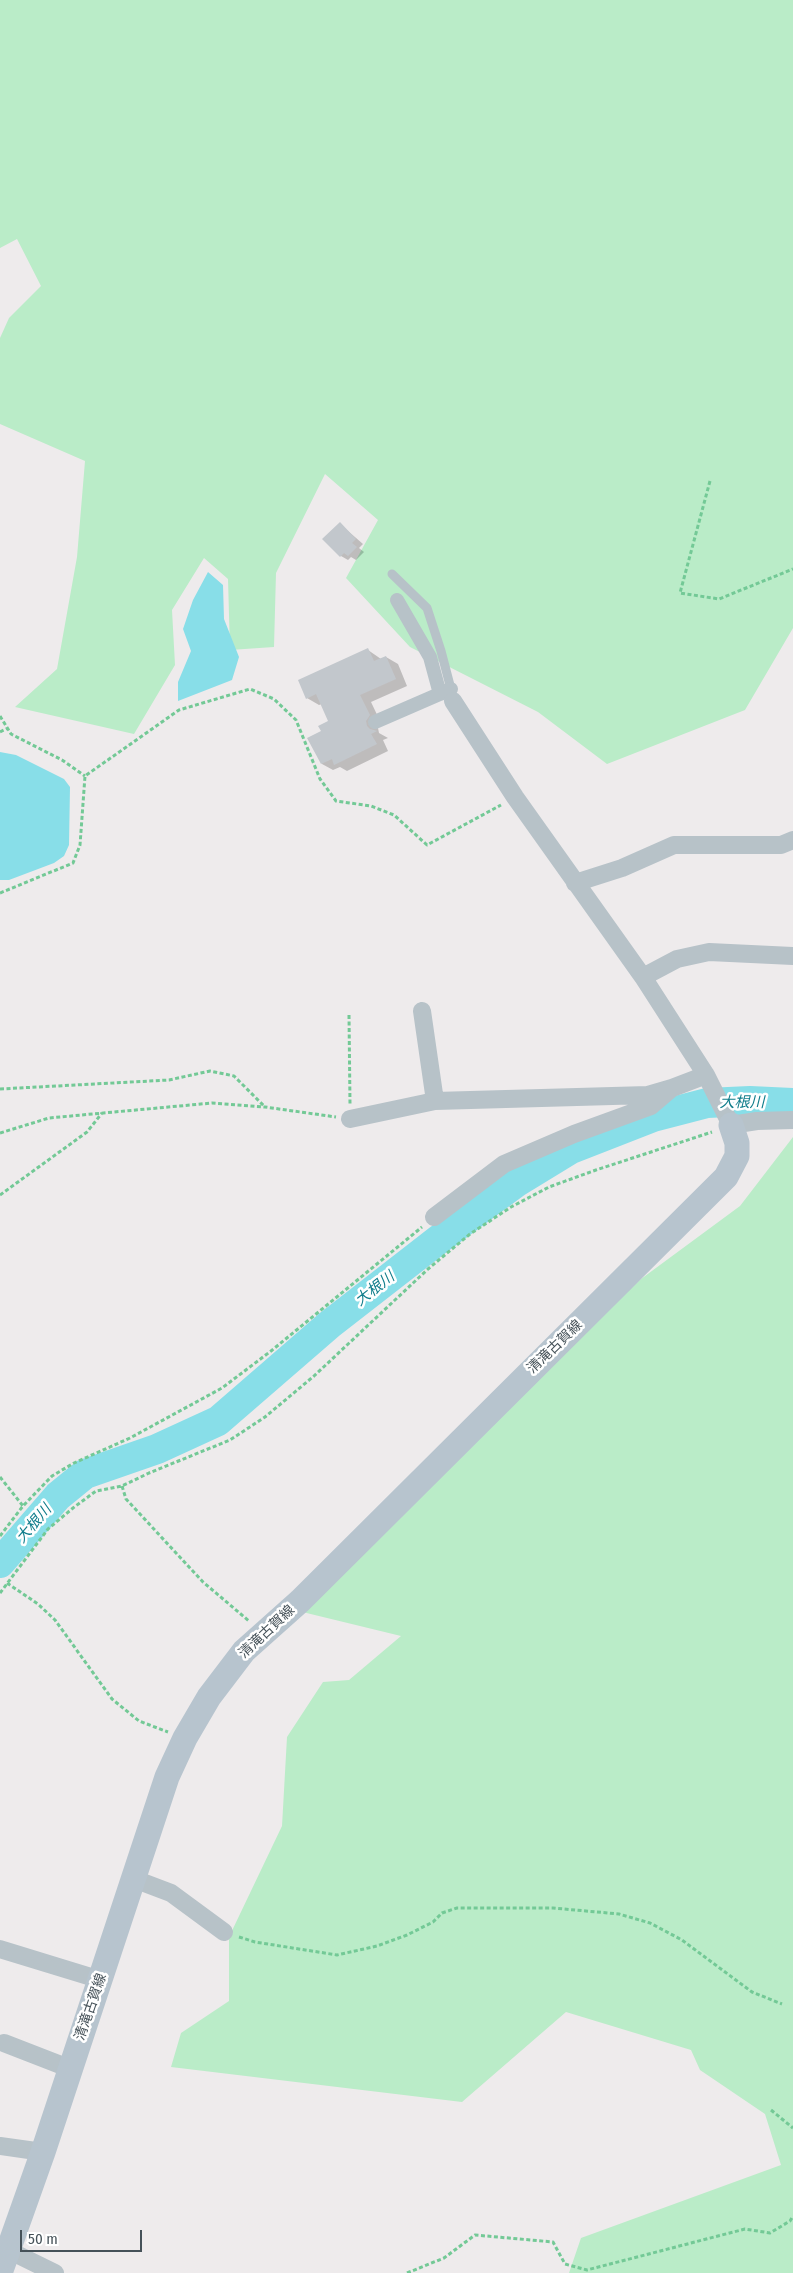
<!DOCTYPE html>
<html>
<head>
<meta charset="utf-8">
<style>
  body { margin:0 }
  #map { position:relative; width:793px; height:2273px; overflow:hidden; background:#eeebec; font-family:"Fira Sans Condensed",sans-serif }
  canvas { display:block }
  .scale { position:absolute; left:20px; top:2230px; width:122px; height:22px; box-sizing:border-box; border:2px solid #455158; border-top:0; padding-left:6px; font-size:15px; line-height:18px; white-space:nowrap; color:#455158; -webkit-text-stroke:4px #fff; paint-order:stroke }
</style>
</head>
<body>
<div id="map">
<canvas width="793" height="2273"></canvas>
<div class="scale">50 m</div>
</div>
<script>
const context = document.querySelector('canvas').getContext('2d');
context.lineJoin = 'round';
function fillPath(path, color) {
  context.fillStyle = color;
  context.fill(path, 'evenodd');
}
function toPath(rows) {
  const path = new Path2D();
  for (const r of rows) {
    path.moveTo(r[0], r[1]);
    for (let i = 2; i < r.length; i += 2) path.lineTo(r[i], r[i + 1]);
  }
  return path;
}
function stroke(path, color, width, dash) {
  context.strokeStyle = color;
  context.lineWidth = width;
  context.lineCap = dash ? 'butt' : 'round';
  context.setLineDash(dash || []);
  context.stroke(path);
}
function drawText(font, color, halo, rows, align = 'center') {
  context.font = font + ' "Fira Sans Condensed","Noto Sans JP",sans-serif';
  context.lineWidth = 5;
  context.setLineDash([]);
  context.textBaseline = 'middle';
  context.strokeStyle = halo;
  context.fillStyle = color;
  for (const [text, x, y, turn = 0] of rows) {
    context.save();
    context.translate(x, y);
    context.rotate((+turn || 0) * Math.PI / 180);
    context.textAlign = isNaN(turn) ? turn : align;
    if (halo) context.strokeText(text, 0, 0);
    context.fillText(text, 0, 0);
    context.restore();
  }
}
fillPath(toPath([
  [0,0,793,0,793,628,745,710,607,764,538,712,410,647,346,578,378,520,325,474,276,573,274,647,230,650,228,579,204,558,172,610,175,665,134,734,15,707,57,669,77,557,85,461,0,424,0,338,9,318,41,286,17,239,0,248],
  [793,1137,793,2273,569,2273,581,2238,781,2165,765,2114,700,2070,691,2050,566,2012,462,2102,171,2067,181,2033,229,2001,229,1937,282,1826,287,1737,323,1682,349,1680,401,1636,286,1608,641,1279,740,1206]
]), '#baecc8');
fillPath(toPath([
  [208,572,223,585,224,619,239,657,232,680,178,701,178,682,191,651,183,629,193,600],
  [0,752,16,755,64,779,70,787,69,845,64,856,54,863,9,880,0,880]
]), '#88dee8');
fillPath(toPath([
  [340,524,363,544,359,548,364,552,356,560,351,557,348,560,341,556],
  [368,650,381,659,386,657,398,664,407,686,371,702,381,723,378,728,379,733,388,738,383,740,388,751,347,771,340,767,333,770,322,764,323,731,330,722,322,704,319,705,307,698]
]), '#0003');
stroke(toPath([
  [0,1563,58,1496,85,1474,157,1449,218,1421,330,1324,438,1240,517,1182,571,1149,653,1117,707,1103,750,1101,793,1103]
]), '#88dee8', 30);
fillPath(toPath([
  [340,522,356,539,352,543,357,547,348,556,344,553,340,557,322,539],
  [368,648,374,661,386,656,396,679,360,695,370,715,366,721,367,726,370,729,377,731,371,734,377,744,334,765,332,759,321,764,307,738,321,731,318,726,328,721,316,694,306,699,298,680]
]), '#c2c7cc');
stroke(toPath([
  [710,481,680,593,719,599,793,569],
  [0,716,11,734,62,760,85,776],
  [0,732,8,728],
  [0,893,73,863,80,845,85,776,179,710,250,689,274,699,296,720,320,779,336,801,371,806,394,815,427,845,501,805],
  [349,1015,350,1104],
  [0,1089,169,1080,210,1071,234,1076,265,1107],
  [0,1133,49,1118,212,1103,265,1107,336,1117],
  [0,1195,87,1132,102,1113],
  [0,1477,23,1506],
  [122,1486,126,1499,203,1582,249,1621],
  [0,1536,23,1506,52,1476,74,1463,130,1438,222,1388,271,1351,422,1227],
  [7,1583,38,1604,55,1620,112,1699,139,1721,168,1732],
  [0,1593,48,1529,73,1508,96,1491,122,1486,149,1473,230,1440,265,1417,314,1376,428,1269,470,1234,511,1207,549,1187,596,1170,712,1132],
  [239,1937,255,1942,337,1955,377,1946,407,1935,433,1922,442,1913,457,1908,553,1908,619,1914,650,1923,682,1940,752,1992,782,2004],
  [771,2110,793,2128],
  [407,2273,444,2258,475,2235,553,2242,565,2264,587,2270,745,2229,770,2233,790,2221,793,2216]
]), '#73c996', 3, [4, 2.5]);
stroke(toPath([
  [392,574,427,608,441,651,452,693]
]), '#b7c2c8', 9);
stroke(toPath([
  [397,600,430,657,440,694],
  [375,722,451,689]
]), '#b7c2c8', 14);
stroke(toPath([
  [453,701,515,797,643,977,706,1075,731,1125,757,1121,793,1120],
  [575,883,622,868,674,845,781,845,793,840],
  [643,977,677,959,709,952,793,956],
  [422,1011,435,1101],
  [350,1119,435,1101,648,1095,672,1088],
  [434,1217,504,1164,574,1134,651,1106,672,1088,706,1075],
  [134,1879,171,1893,224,1932],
  [0,1949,101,1980],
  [4,2043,71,2069],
  [0,2146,43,2152],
  [0,2246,55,2273]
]), '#b7c2c8', 18);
stroke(toPath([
  [0,2273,43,2152,167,1777,185,1738,209,1697,244,1651,300,1601,726,1177,737,1156,737,1143,731,1125]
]), '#b7c4ce', 25);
drawText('14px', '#455158', '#fff', [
  ["清滝古賀線",555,1347,-44],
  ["清滝古賀線",267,1632,-43],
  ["清滝古賀線",91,2007,-71]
]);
drawText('italic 15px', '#107d8b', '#fff', [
  ["大根川",742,1103],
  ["大根川",375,1289,-38],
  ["大根川",34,1524,-49]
]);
</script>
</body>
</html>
